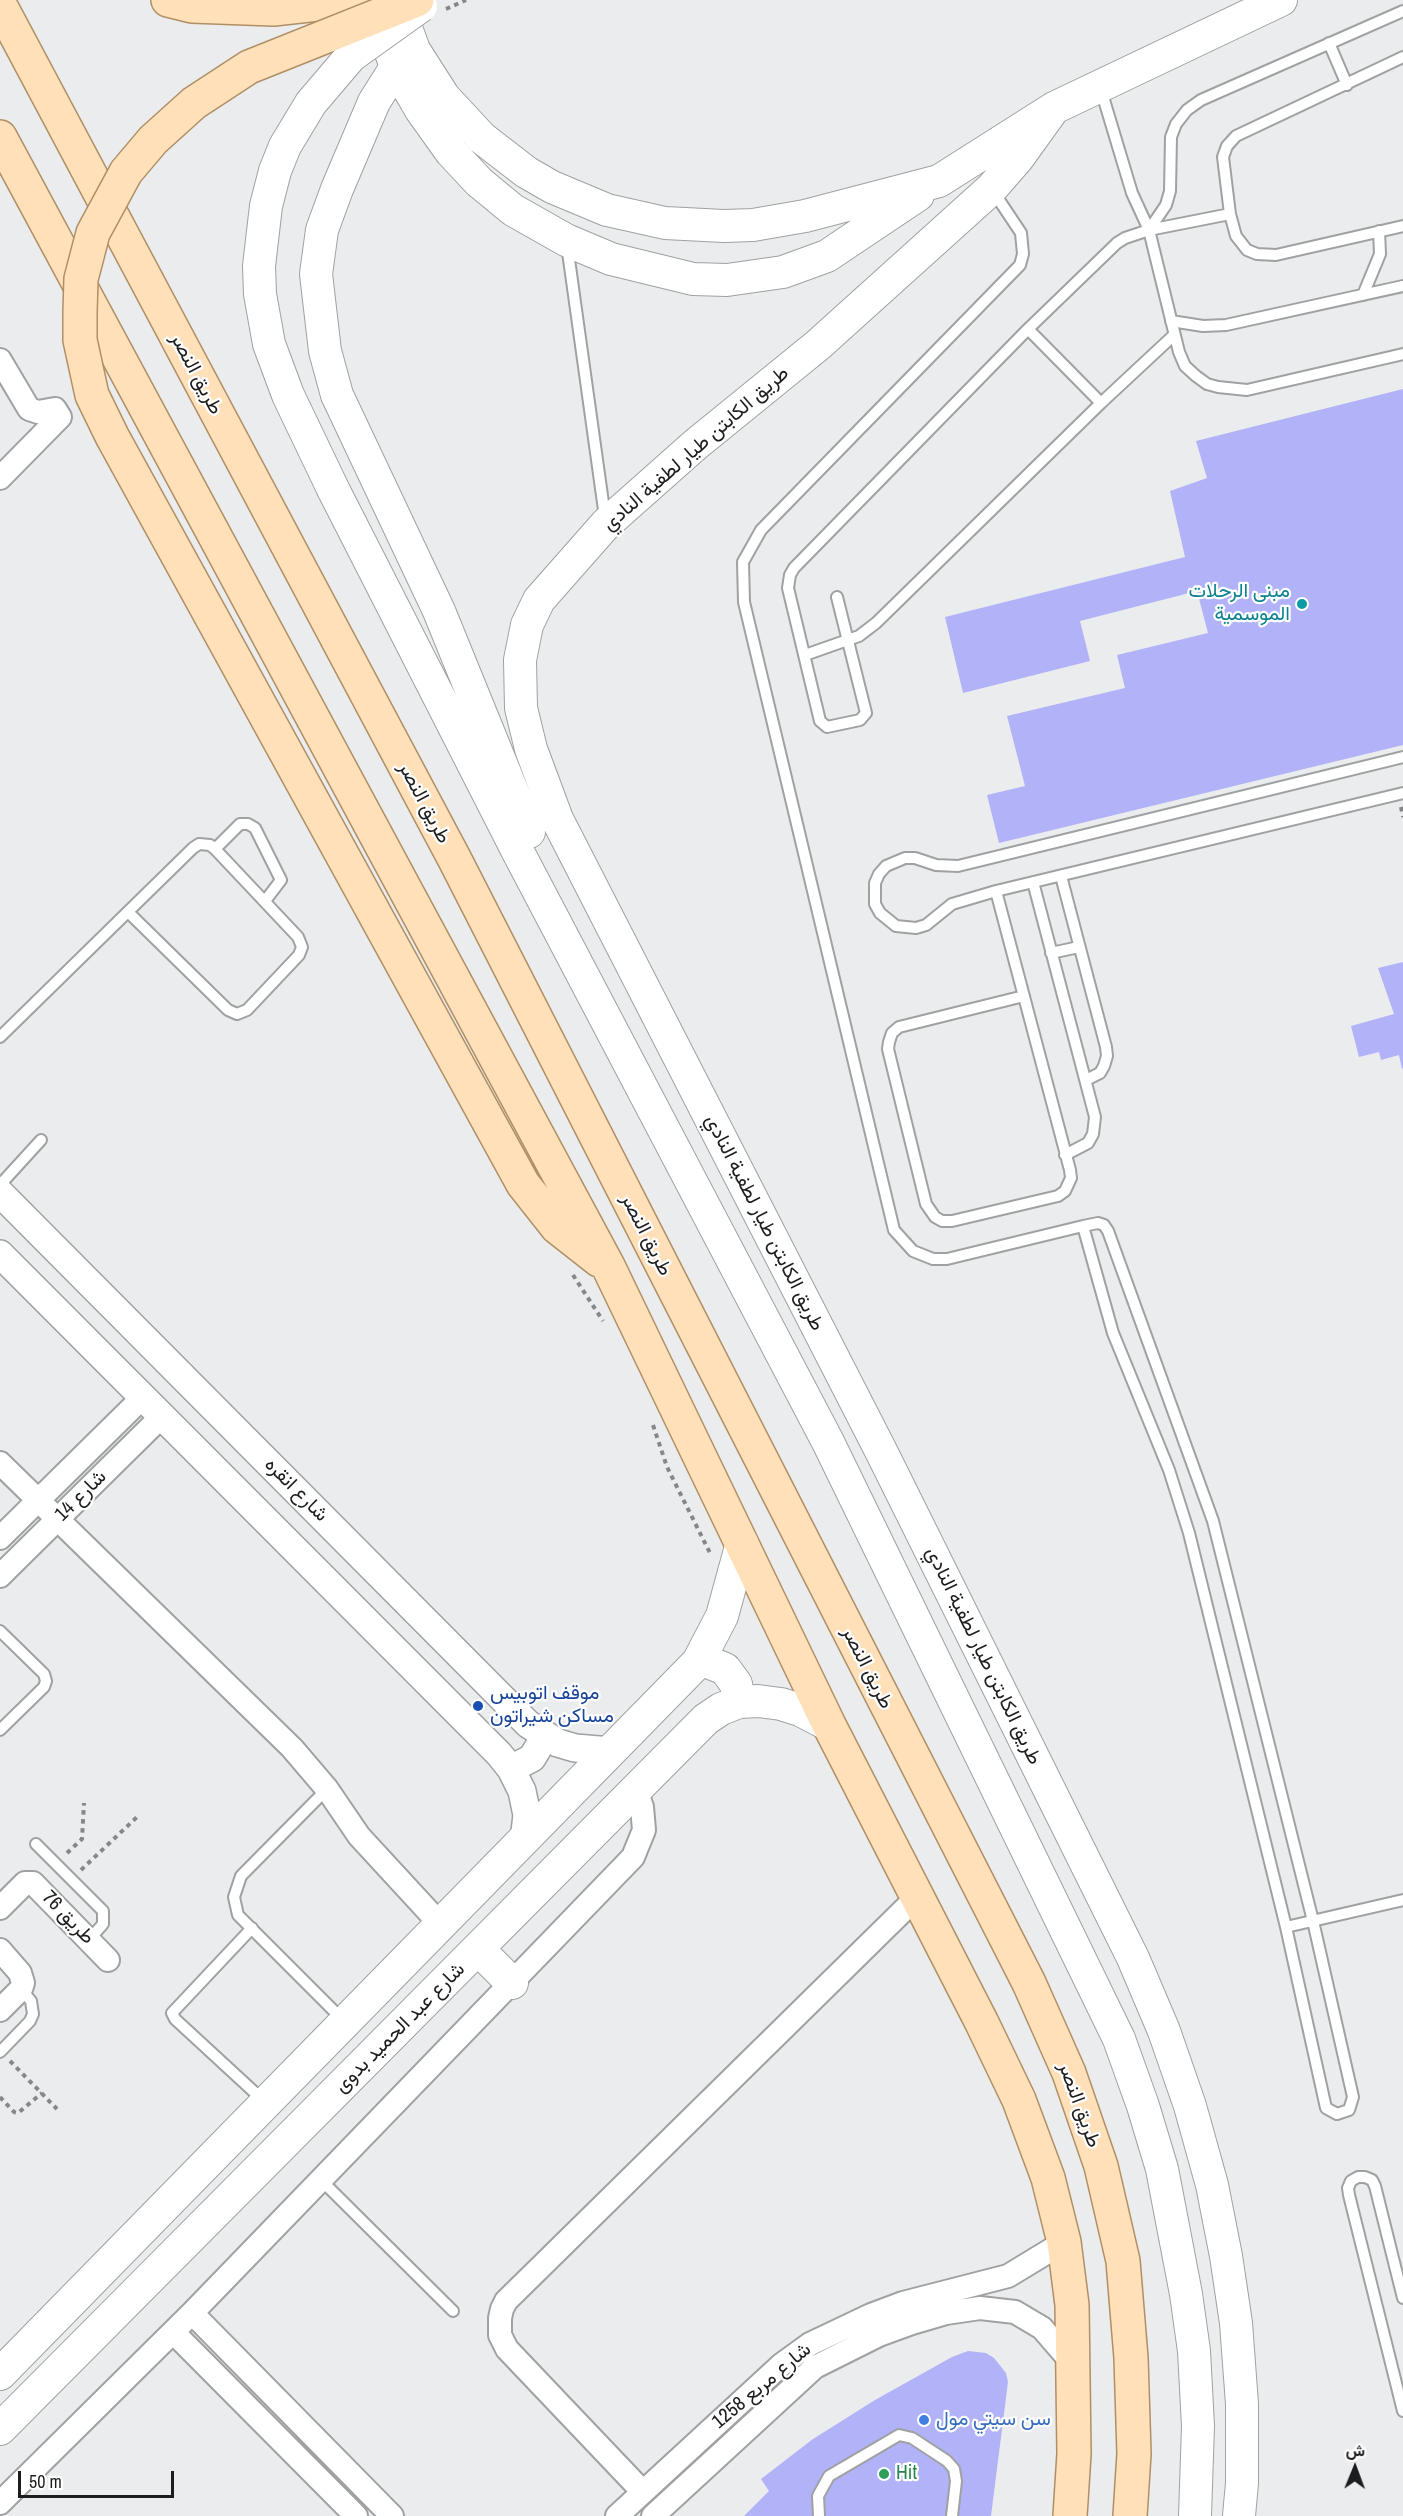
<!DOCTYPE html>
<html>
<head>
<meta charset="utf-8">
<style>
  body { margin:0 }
  #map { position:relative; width:1403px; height:2516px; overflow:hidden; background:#ebecee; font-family:"Archivo Narrow",Vazirmatn,sans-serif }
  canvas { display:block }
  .north { position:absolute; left:1325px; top:2438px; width:60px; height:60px; -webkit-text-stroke:4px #fff; paint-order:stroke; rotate:1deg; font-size:16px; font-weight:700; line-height:24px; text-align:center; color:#1d1d1e }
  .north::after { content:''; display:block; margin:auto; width:21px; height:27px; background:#1d1d1e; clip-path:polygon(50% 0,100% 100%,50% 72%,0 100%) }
  .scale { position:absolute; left:18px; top:2471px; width:156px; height:27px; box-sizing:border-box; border:3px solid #1d1d1e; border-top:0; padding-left:8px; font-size:18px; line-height:21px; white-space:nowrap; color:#1d1d1e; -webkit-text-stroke:4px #fff; paint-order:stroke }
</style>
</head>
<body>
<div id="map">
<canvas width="1403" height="2516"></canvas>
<div class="north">ش</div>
<div class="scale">50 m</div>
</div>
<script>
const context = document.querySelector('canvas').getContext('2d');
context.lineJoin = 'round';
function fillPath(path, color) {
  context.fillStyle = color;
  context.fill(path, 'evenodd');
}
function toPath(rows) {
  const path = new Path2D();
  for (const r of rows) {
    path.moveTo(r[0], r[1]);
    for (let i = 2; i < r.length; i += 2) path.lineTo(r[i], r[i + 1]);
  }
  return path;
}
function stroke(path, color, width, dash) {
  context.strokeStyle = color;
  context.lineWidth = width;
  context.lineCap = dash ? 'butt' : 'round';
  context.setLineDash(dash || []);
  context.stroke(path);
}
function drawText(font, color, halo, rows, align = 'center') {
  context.font = font + ' "Archivo Narrow",Vazirmatn,sans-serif';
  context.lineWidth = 4.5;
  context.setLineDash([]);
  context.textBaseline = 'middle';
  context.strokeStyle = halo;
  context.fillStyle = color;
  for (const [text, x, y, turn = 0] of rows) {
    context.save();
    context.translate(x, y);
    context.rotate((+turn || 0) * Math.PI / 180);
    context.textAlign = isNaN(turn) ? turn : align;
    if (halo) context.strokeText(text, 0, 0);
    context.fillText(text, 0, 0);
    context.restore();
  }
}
fillPath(toPath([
  [1403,389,1403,745,999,843,987,795,1025,786,1007,716,1125,688,1117,655,1208,633,1197,591,1080,621,1090,661,963,693,945,617,1185,557,1170,491,1207,478,1196,441],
  [1403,962,1403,1068,1402,1069,1399,1055,1381,1060,1379,1052,1359,1057,1351,1026,1394,1014,1378,968],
  [968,2351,986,2353,994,2358,1006,2373,1008,2382,991,2516,744,2516,769,2491,761,2479,813,2439,875,2400,952,2357]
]), '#b1b2f7');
const service = toPath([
  [1329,43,1347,85],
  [1403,57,1236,136,1227,146,1223,157,1230,214,1236,236,1247,250,1257,254,1276,255,1403,226],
  [1101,90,1132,193,1149,230,1179,352,1185,366,1196,376,1207,384,1218,387,1247,390,1403,354],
  [993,191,1021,233,1023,254,1020,265,761,530,743,562,744,602,894,1230,913,1251,933,1259,947,1259,1083,1226,1098,1223,1104,1225,1108,1231,1213,1521,1313,1921,1353,2097,1349,2110,1337,2114,1326,2108,1286,1927,1189,1533,1169,1470,1113,1333,1083,1226],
  [1149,230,1166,205,1170,191,1171,137,1176,124,1187,110,1201,100,1403,11],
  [567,245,605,517],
  [1363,295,1380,254,1379,231],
  [1171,321,1203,326,1226,325,1403,286],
  [1028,329,1101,403],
  [837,597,866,713,860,720,827,727,820,721,788,588,790,575,794,568,1028,329,1117,243,1125,238,1149,230,1230,214],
  [805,655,859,636,876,623,1101,403,1174,335],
  [1403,757,958,866,936,865,915,858,905,858,886,866,879,874,875,883,875,904,880,913,896,926,916,928,926,925,952,904,996,891,1403,793],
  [215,849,240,824,248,824,255,828,281,880,265,901],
  [1061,876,1106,1047,1107,1056,1104,1066,1100,1073,1086,1080],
  [1033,882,1095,1117,1093,1134,1088,1143,1065,1155],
  [996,891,1070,1170,1071,1178,1065,1191,1058,1196,952,1221,942,1221,935,1217,926,1204,888,1049,889,1042,892,1033,899,1027,1024,996],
  [1051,953,1079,947],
  [0,1037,193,848,199,844,210,845,215,849,298,937,302,947,299,955,247,1010,237,1014,228,1010,128,912],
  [0,1185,41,1140],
  [0,1631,44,1674,46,1681,44,1687,0,1730],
  [327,1789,241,1876,234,1897,238,1915,343,2020],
  [36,1844,103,1911,103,1924,89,1940],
  [1286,1927,1403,1900],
  [252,1928,172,2013,175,2019,265,2102],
  [0,2052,30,2021,33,2014,31,2001,21,1989],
  [321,2180,453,2311],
  [1403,2298,1375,2186,1372,2180,1365,2177,1358,2177,1351,2181,1348,2188,1349,2195,1403,2411],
  [819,2516,818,2496,829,2476,899,2435,912,2438,947,2461,954,2469,956,2481,952,2516]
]);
const minor = toPath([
  [0,360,29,409,38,412,55,409,60,417,0,478],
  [0,1463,292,1748,327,1789,359,1836,441,1925],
  [0,1538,143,1397],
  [0,1576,162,1416],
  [0,1908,25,1883,33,1883,108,1960],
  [0,1950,20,1973,23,1983,21,1989,0,2010],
  [192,2313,392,2516],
  [173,2332,356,2516],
  [642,2491,507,2349,500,2335,500,2318,502,2309,506,2301,917,1897],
  [0,2503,192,2313,633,1857,644,1830,642,1807,636,1790],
  [617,2516,781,2365,810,2344,871,2315,903,2303,1008,2276,1064,2242],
  [653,2516,815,2367,879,2335,912,2323,946,2313,980,2308,1015,2312,1042,2328,1074,2365]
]);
const tertiary = toPath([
  [0,1193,528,1724,558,1743,575,1748,611,1751],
  [0,1254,499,1754,511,1769,522,1791,527,1815,524,1840],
  [511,1769,532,1758,541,1743,542,1734]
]);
const secondary = toPath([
  [396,0,414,50,444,97,482,138,526,172,552,187,607,210,665,223,724,226,753,225,805,216,939,181,1054,108,1281,0],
  [390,50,396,67,421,110,451,152,479,182,513,210,566,240,611,259,693,279,727,280,783,272,827,256,918,195],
  [396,67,374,102,337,189,322,230,316,274,325,351,337,395,439,611,529,832],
  [1054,108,1018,158,991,189,818,345,695,445,606,524,539,600,527,625,520,660,521,708,531,749,557,819,881,1451,1133,1958,1164,2031,1190,2106,1212,2185,1226,2256,1236,2323,1242,2404,1242,2483,1239,2516],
  [333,489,517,850,828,1442,1119,2039,1143,2106,1162,2169,1186,2294,1194,2351,1198,2426,1195,2516],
  [698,1662,708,1662,725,1669,736,1684,739,1702],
  [478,1949,512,1983],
  [0,2374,698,1662,722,1616,742,1543],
  [0,2429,706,1719,721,1709,739,1702,758,1701,781,1704,800,1710,829,1725]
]);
const primary = toPath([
  [168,0,192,6,273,9,355,0],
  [0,5,454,858,1029,1983,1069,2073,1101,2166,1123,2261,1131,2358,1134,2454,1130,2516],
  [0,137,608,1266,829,1725,982,2023,1019,2100,1048,2178,1064,2242,1072,2305,1074,2454,1070,2516],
  [211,616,523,1184,557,1227,599,1260]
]);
stroke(service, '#9fa1a2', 14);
stroke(minor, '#9fa1a2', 26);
stroke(tertiary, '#9fa1a2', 30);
stroke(secondary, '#9fa1a2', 34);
stroke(primary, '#b08f65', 36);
stroke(toPath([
  [1401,807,1403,817],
  [573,1275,603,1321],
  [653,1425,667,1467,711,1555],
  [67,1853,82,1839,84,1803],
  [81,1870,137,1817],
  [10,2061,57,2109],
  [0,2097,14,2112,18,2113,42,2093]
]), '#868788', 4, [4.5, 4.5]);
stroke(service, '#fff', 10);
stroke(minor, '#fff', 22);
stroke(tertiary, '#fff', 27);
stroke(secondary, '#fff', 32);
stroke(primary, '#ffe0b9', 33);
const secondaryBridge = toPath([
  [333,489,288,395,269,344,260,294,259,266,266,206,275,171,285,146,311,103,351,56,421,6]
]);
const primaryBridge = toPath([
  [211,616,112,436,92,395,80,340,80,312,81,279,93,233,126,172,153,140,194,103,249,67,417,0]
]);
stroke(secondaryBridge, '#9fa1a2', 34, []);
stroke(primaryBridge, '#b08f65', 36, []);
stroke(toPath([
  [446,9,466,0]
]), '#868788', 4, [4.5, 4.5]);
stroke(secondaryBridge, '#fff', 32);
stroke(primaryBridge, '#ffe0b9', 33);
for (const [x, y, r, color] of [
  [1302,604,6,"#0f9aa8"],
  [478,1706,6,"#1a4fb4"],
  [924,2420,6,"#3f7fe0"],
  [884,2474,6,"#2e9e5b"]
]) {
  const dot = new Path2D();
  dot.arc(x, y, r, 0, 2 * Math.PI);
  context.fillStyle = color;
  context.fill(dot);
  stroke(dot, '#fff', 2);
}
drawText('20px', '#1d1d1e', '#fff', [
  ["طريق النصر",196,374,62],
  ["طريق الكابتن طيار لطفية النادي",696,449,-41],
  ["طريق النصر",424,803,62],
  ["طريق الكابتن طيار لطفية النادي",764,1223,63],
  ["طريق النصر",646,1235,63],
  ["شارع انقره",296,1490,45],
  ["شارع 14",81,1496,-45],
  ["طريق الكابتن طيار لطفية النادي",983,1656,64],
  ["طريق النصر",867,1668,63],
  ["طريق 76",68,1918,46],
  ["شارع عبد الحميد بدوى",400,2028,-45],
  ["طريق النصر",1079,2105,70],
  ["شارع مربع 1258",762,2386,-40]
]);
drawText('20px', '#0d838f', '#fff', [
  ["مبنى الرحلات",1290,592],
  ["الموسمية",1290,615]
], 'right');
drawText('20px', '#164399', '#fff', [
  ["موقف اتوبيس",490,1694],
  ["مساكن شيراتون",490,1717]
], 'left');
drawText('20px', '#366cbe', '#fff', [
  ["سن سيتي مول",936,2420]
], 'left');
drawText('20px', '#27864d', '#fff', [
  ["Hit",896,2474]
], 'left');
</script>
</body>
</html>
